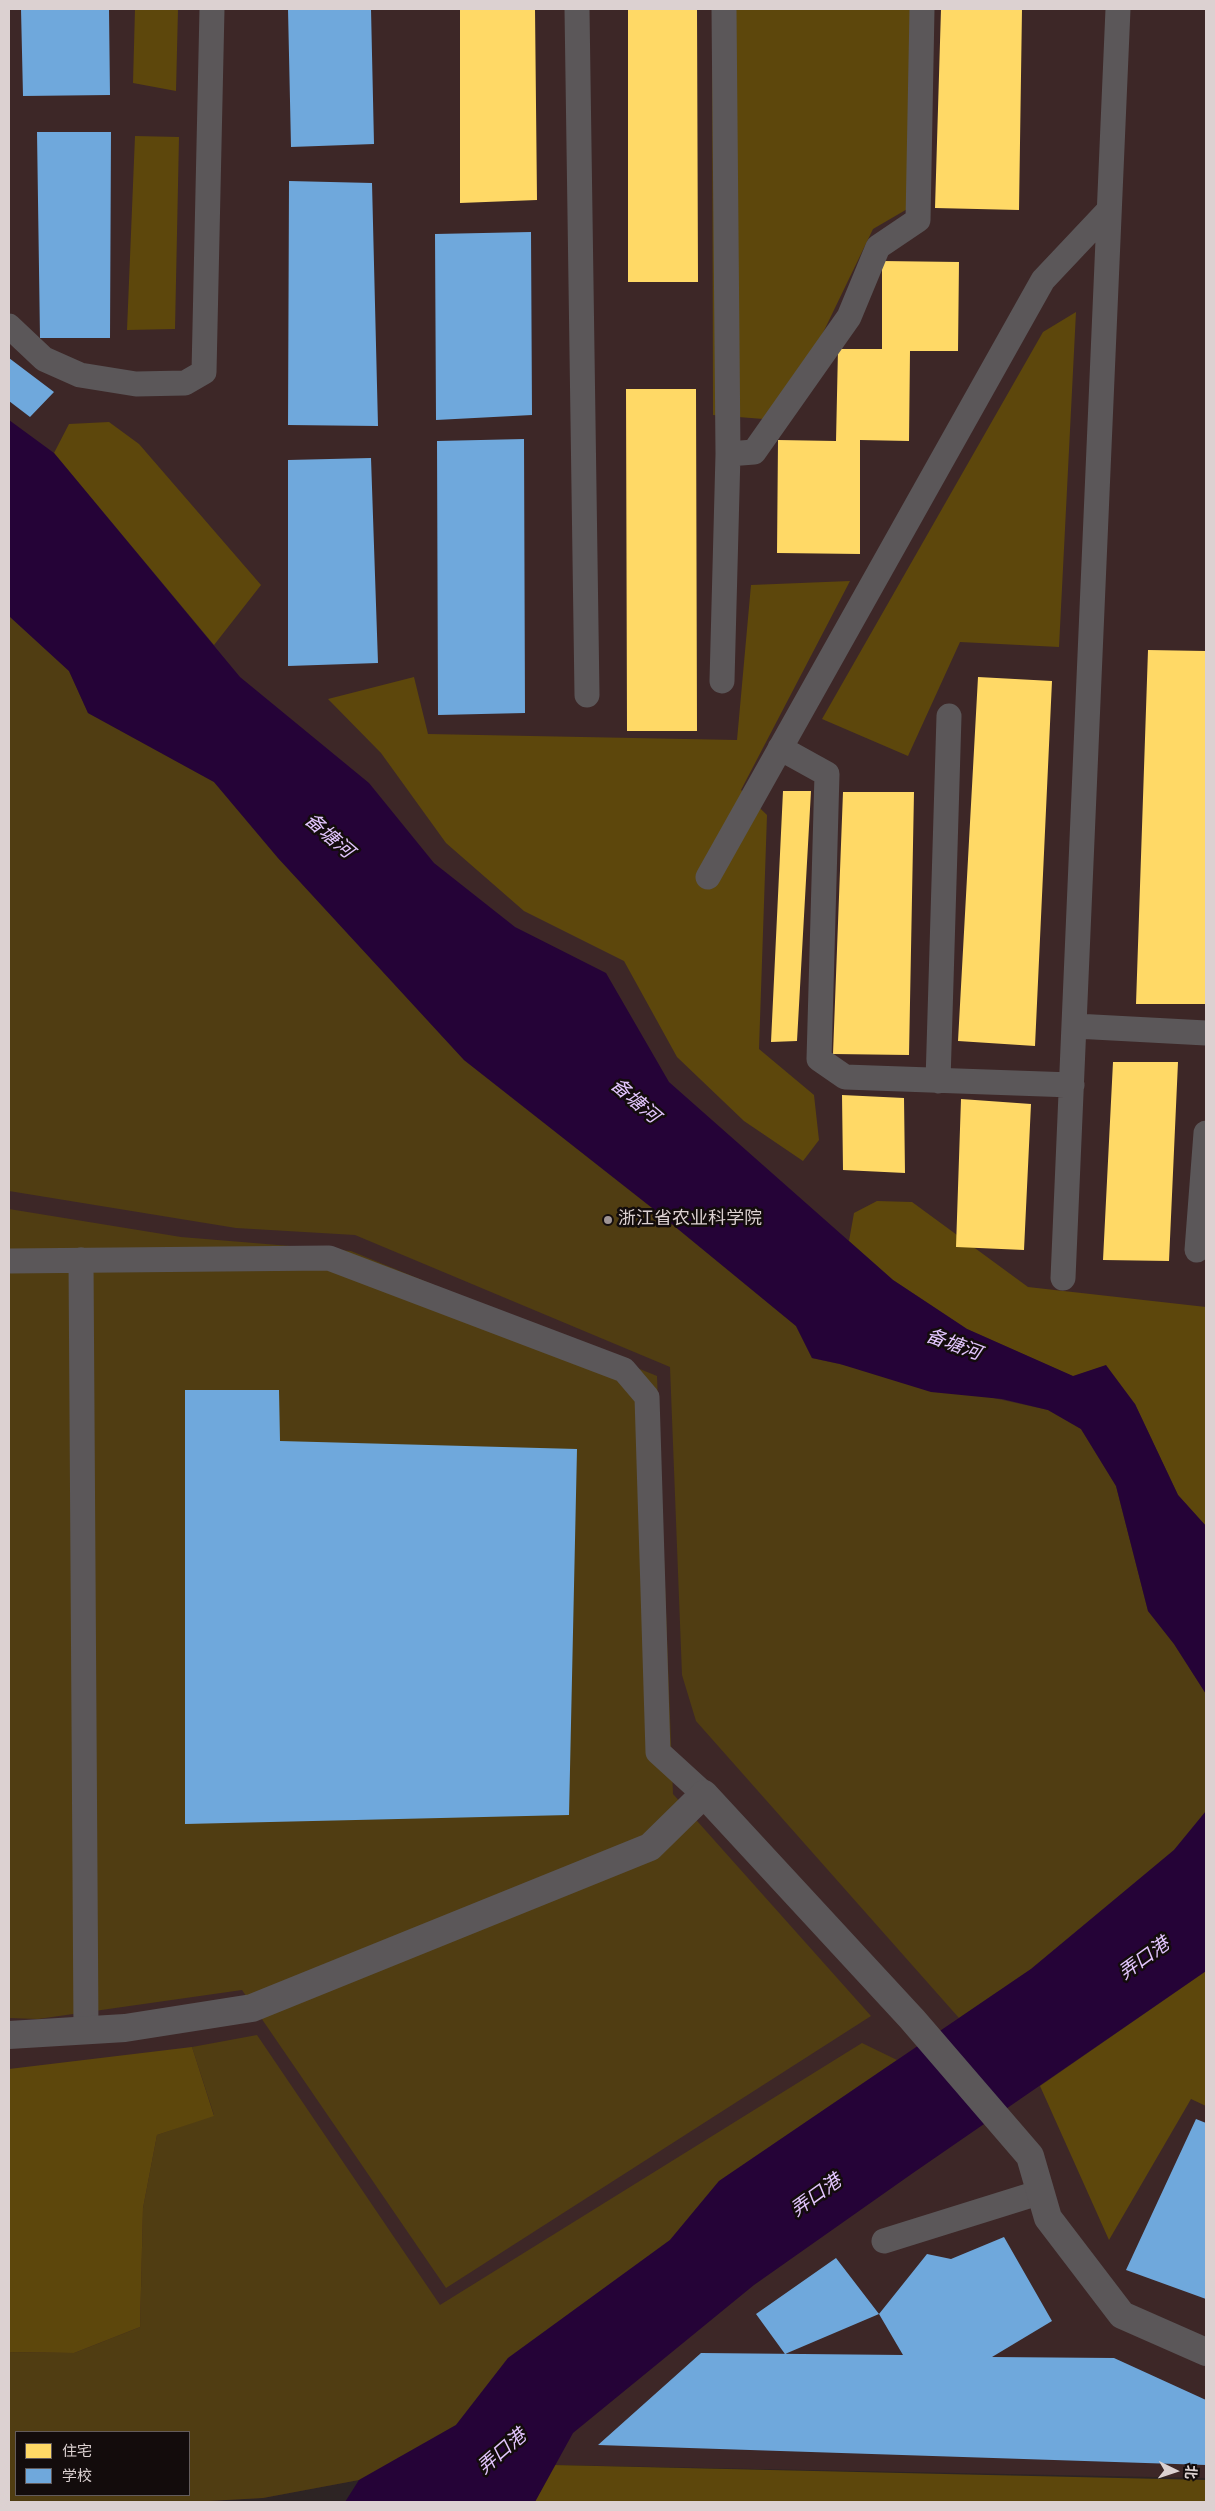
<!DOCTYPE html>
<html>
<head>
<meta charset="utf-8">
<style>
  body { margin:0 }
  #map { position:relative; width:1215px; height:2511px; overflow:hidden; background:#2d2424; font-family:"Source Sans 3","Noto Sans SC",sans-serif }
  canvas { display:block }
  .frame { position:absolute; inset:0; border:10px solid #dcd1d1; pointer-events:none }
  .legend { position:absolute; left:15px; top:2431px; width:175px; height:65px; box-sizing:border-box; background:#130c0c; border:1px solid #635b5b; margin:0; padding:6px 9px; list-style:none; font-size:15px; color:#dcd1d1 }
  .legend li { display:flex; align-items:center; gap:10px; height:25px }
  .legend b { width:25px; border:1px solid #635b5b }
  .north { position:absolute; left:1150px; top:2446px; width:50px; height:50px; -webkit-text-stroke:4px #130c0c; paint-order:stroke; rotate:94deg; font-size:14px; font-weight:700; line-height:20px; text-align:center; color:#dcd1d1 }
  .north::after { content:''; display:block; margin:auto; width:18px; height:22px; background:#dcd1d1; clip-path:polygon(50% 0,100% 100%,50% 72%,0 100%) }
</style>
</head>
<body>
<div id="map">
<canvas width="1215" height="2511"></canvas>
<div class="frame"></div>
<ul class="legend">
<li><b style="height:14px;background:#ffd966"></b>住宅</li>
<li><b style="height:14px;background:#6fa8dc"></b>学校</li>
</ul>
<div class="north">北</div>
</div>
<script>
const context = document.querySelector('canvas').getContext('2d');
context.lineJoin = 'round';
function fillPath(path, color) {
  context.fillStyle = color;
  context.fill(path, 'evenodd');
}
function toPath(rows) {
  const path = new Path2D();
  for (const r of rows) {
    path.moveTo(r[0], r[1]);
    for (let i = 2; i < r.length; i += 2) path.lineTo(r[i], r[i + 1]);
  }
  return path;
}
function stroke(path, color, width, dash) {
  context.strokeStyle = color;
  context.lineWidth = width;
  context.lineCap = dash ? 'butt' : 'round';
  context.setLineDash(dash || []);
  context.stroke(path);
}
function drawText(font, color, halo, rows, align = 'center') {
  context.font = font + ' "Source Sans 3","Noto Sans SC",sans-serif';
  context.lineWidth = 5;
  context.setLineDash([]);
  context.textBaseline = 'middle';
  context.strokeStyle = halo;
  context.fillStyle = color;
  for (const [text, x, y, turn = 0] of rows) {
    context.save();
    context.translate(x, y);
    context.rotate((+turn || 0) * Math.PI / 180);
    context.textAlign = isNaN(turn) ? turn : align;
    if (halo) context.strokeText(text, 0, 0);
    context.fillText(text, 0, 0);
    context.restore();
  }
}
fillPath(toPath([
  [9,9,1206,9,1206,2478,554,2465,359,2480,263,2498,191,2502,9,2502],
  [16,2432,189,2432,189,2495,16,2495]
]), '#3d2727');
fillPath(toPath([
  [9,616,69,671,88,713,214,782,278,858,464,1060,656,1211,796,1326,812,1358,1048,1410,1081,1429,1116,1486,1148,1611,1174,1644,1206,1694,1206,1811,1174,1850,1031,1969,959,2018,696,1721,682,1675,670,1367,355,1235,236,1228,9,1191],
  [9,1209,181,1237,351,1251,657,1376,673,1794,871,2016,446,2288,242,1990,38,2019,9,2018],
  [257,2035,440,2305,862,2043,897,2060,719,2181,670,2240,508,2358,456,2425,359,2480,263,2498,191,2502,9,2502,9,2352,74,2353,140,2327,143,2208,157,2135,214,2115,192,2047],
  [16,2432,189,2432,189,2495,16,2495]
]), '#503d12');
fillPath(toPath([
  [135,9,178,9,176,91,133,83],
  [712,9,913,9,909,208,873,229,793,395,776,420,713,415],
  [135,136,179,137,175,329,127,330],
  [1076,312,1059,647,960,642,908,756,822,719,1043,332],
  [109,422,139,444,261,585,214,645,54,453,69,424],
  [850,581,741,790,767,815,759,1049,814,1095,819,1140,803,1161,744,1121,677,1057,624,961,524,911,446,843,381,753,328,699,414,677,428,734,737,740,751,585],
  [877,1201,912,1202,1028,1287,1206,1307,1206,1526,1178,1495,1135,1404,967,1329,893,1280,849,1241,854,1213],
  [1206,1971,1206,2106,1191,2099,1109,2240,1040,2086],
  [192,2047,214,2116,157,2135,143,2208,140,2327,74,2353,9,2352,9,2069],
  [554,2465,1206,2480,1206,2502,535,2501]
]), '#5d470c');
fillPath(toPath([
  [9,420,54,453,240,677,369,783,434,863,515,927,606,973,669,1082,893,1280,967,1329,1073,1376,1106,1365,1135,1404,1178,1495,1206,1526,1206,1694,1174,1644,1148,1611,1116,1486,1081,1429,1048,1410,1002,1399,931,1392,840,1364,812,1358,796,1326,656,1211,464,1060,278,858,214,782,88,713,69,671,9,616],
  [1206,1811,1206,1971,913,2173,754,2285,573,2433,535,2502,345,2502,359,2480,456,2425,508,2358,670,2240,719,2181,1031,1969,1174,1850]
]), '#250337');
fillPath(toPath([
  [460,9,535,9,537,200,460,203],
  [628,9,697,9,698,282,628,282],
  [941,9,1022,9,1019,210,935,208],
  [882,261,959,262,958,351,910,351,909,441,860,440,860,554,777,553,778,440,836,441,838,349,882,349],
  [626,389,696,389,697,731,627,731],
  [1148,650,1206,651,1206,1004,1136,1004],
  [978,677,1052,681,1035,1046,958,1041],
  [783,791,811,791,797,1041,771,1042],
  [843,792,914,792,909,1055,833,1054],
  [1113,1062,1178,1062,1169,1261,1103,1260],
  [842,1095,904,1098,905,1173,843,1170],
  [961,1099,1031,1104,1024,1250,956,1247]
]), '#ffd966');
fillPath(toPath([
  [21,9,109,9,110,95,23,96],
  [288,9,371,9,374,144,291,147],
  [37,132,111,132,110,338,40,338],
  [289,181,372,183,378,426,288,425],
  [531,232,532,415,436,420,435,234],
  [9,358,54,392,30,417,9,401],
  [524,439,525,713,438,715,437,441],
  [371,458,378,663,288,666,288,460],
  [185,1390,279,1390,280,1441,577,1449,569,1815,185,1824],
  [1196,2119,1206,2123,1206,2299,1126,2270],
  [1004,2237,1052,2321,992,2357,1114,2358,1206,2400,1206,2465,598,2445,701,2353,903,2355,879,2314,927,2254,951,2259],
  [836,2258,879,2314,785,2354,756,2314]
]), '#6fa8dc');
stroke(toPath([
  [577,9,587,695],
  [9,326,44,359,80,375,136,384,185,383,204,372,212,9],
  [728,454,754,452,849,317,878,247,918,220,922,9],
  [722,681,728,454,724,9],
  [780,748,827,774,819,1059,845,1077,1072,1085],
  [708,877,1043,280,1109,210],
  [1075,1026,1206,1033],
  [938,1081,949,716],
  [1197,1250,1206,1133],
  [81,1260,86,2031],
  [9,1261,329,1258,624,1370,647,1397,658,1752,704,1794],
  [1063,1278,1118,9],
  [884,2241,1041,2192]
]), '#5b5759', 25);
stroke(toPath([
  [9,2035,125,2028,252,2008,650,1847,704,1794,912,2019,1030,2156,1048,2218,1122,2315,1206,2352]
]), '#5b5759', 28);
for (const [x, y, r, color] of [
  [608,1220,5,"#9f9494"]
]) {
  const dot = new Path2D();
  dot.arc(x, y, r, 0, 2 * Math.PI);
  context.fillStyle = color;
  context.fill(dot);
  stroke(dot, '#130c0c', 2);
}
drawText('18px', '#dcd1d1', '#130c0c', [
  ["浙江省农业科学院",618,1220]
], 'left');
drawText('italic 19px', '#e3c6fe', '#130c0c', [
  ["备塘河",328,837,41],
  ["备塘河",634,1102,41],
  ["备塘河",953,1346,20],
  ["弄口港",1145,1960,-36],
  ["弄口港",817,2197,-36],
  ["弄口港",503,2453,-41]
]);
</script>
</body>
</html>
